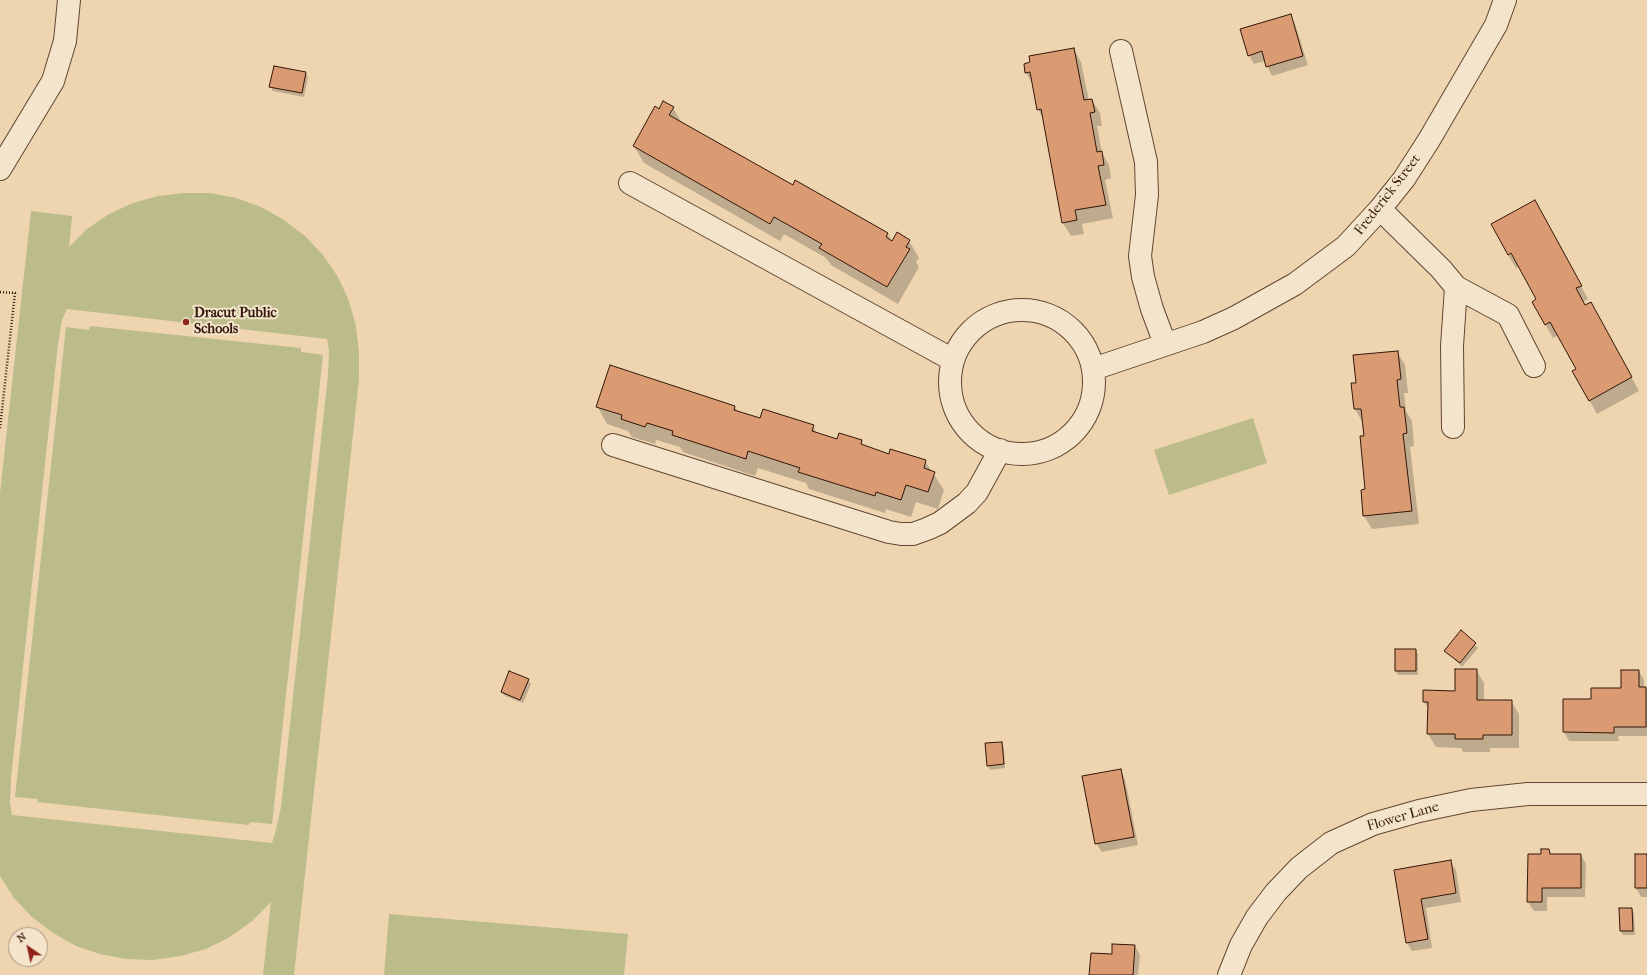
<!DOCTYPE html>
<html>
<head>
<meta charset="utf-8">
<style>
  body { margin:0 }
  #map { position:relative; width:1647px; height:975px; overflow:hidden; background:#eed5b0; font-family:"IM FELL French Canon",serif }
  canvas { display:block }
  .north { position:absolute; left:8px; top:927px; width:40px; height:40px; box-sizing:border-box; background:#f4e4cc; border:1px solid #a6927e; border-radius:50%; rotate:326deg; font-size:11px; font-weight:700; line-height:16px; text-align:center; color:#321608 }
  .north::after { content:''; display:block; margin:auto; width:14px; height:18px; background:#8f2418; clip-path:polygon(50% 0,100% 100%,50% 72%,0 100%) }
</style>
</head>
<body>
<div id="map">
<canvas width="1647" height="975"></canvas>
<div class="north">N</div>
</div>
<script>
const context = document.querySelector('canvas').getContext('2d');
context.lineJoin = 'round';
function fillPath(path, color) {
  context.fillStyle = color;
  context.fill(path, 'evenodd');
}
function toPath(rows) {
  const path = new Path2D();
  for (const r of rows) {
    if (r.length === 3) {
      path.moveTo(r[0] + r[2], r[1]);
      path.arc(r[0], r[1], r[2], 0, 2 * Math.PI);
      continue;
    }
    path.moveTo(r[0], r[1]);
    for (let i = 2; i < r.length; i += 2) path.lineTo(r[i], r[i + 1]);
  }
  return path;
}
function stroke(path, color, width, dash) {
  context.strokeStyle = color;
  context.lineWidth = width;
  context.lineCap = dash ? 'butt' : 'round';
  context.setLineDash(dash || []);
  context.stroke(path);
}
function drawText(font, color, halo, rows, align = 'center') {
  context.font = font + ' "IM FELL French Canon",serif';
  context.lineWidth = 4;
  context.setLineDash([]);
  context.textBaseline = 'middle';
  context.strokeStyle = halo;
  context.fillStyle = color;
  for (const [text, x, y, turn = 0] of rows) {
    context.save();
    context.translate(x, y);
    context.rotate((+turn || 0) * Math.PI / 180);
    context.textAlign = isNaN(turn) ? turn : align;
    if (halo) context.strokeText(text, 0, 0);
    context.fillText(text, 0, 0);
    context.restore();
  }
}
fillPath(toPath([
  [184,193,210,193,236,198,261,207,284,220,305,236,323,255,338,277,349,301,356,326,359,353,359,379,294,975,263,975,271,902,252,921,230,937,206,949,180,956,153,960,126,959,100,954,76,946,53,933,32,917,14,898,0,876,0,493,31,211,72,216,69,247,87,229,109,214,133,203,158,196],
  [67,309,327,339,329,351,328,375,281,807,276,830,272,843,12,815,10,802,11,778,58,344,62,320],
  [90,326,301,348,301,352,323,355,272,824,250,822,249,825,37,802,38,799,15,797,66,327,89,330],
  [1253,418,1267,463,1169,495,1154,450],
  [389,914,628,934,624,975,384,975]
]), '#bbbc89');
fillPath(toPath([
  [1290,15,1295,24,1308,65,1272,76,1265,61,1254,64,1249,55],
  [1074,49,1081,62,1089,101,1092,100,1100,113,1102,126,1097,126,1102,153,1109,165,1111,178,1105,180,1113,218,1082,224,1084,234,1071,236,1063,223,1044,120,1038,109,1034,86,1026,73],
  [306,73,308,77,304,97,273,91,270,86],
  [673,108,682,123,793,186,888,234,892,242,909,241,919,258,916,262,919,267,898,304,831,265,826,258,784,234,780,241,644,163,634,146,659,110],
  [1542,215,1588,299,1583,302,1585,306,1598,316,1639,391,1597,414,1574,372,1577,370,1558,335,1553,338,1533,302,1538,300,1520,266,1516,268,1508,255],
  [1397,352,1405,365,1408,393,1404,393,1406,411,1412,421,1414,446,1410,447,1419,524,1372,529,1364,516,1366,490,1365,437,1363,423,1355,409,1357,384],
  [597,406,735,407,738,412,760,419,813,426,817,434,838,440,861,441,864,447,889,455,925,461,944,490,938,509,916,502,911,517,886,509,885,513,809,489,806,483,758,468,755,476,683,452,680,447,656,440,655,444,632,437,628,431,607,424],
  [1461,632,1478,648,1462,667,1446,651],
  [1396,650,1415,650,1418,654,1418,675,1398,675,1396,671],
  [1476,670,1484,683,1484,701,1511,701,1519,714,1519,748,1490,748,1490,752,1463,752,1461,748,1436,747,1428,734,1429,709,1424,702,1456,692],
  [1639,671,1644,680,1644,688,1647,690,1647,736,1618,736,1619,741,1569,741,1564,732,1564,700,1592,700,1622,689],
  [528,680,531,684,523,703,505,696,502,692],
  [1001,743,1004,748,1005,768,990,770,988,765],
  [1120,770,1125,779,1138,845,1102,852,1096,843],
  [1549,850,1552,855,1581,855,1586,864,1585,897,1547,897,1547,911,1534,911,1528,902,1542,855],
  [1636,855,1647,855,1647,897,1641,897,1636,888],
  [1450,861,1456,870,1461,902,1426,908,1432,948,1412,951,1407,943,1395,871],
  [1632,909,1634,913,1635,935,1623,935,1621,931],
  [1135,946,1140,955,1138,975,1090,975]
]), '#0003');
const building = toPath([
  [1291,14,1303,56,1266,67,1262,51,1248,56,1240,29,1291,14],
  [1074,48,1084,100,1092,99,1095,112,1090,113,1097,152,1102,151,1104,165,1098,166,1106,205,1075,210,1077,220,1062,223,1041,109,1037,110,1030,72,1025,73,1024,64,1030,62,1029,56,1074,48],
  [274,66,306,72,302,93,269,87,274,66],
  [663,101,674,107,669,115,793,185,795,180,888,233,886,237,892,241,897,232,910,240,906,247,910,249,887,287,819,248,822,244,774,217,770,224,633,146,655,106,659,109,663,101],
  [1535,200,1582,286,1576,288,1585,305,1591,302,1632,377,1589,401,1572,371,1576,369,1550,322,1545,325,1532,302,1536,299,1511,253,1508,255,1491,224,1535,200],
  [1398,351,1401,379,1397,380,1400,407,1404,407,1407,433,1403,434,1412,511,1363,516,1361,490,1365,489,1360,436,1364,436,1361,409,1354,409,1351,383,1356,383,1353,355,1398,351],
  [610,365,735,406,734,410,760,418,763,409,814,425,812,431,837,439,839,433,862,440,861,444,889,454,890,449,926,460,924,468,935,472,928,492,906,485,901,500,876,492,875,496,798,472,800,468,748,451,746,459,672,435,673,431,647,423,645,427,621,419,622,415,596,407,610,365],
  [1461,630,1476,643,1460,663,1444,651,1461,630],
  [1395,649,1416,649,1416,671,1395,671,1395,649],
  [1455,669,1477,669,1477,700,1512,700,1512,735,1483,735,1483,739,1455,739,1455,734,1427,734,1428,702,1423,702,1423,690,1455,691,1455,669],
  [1621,670,1639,670,1639,687,1646,687,1646,727,1614,727,1614,733,1563,732,1563,699,1591,699,1591,688,1621,688,1621,670],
  [509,671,529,679,520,700,501,692,509,671],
  [1002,742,1004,764,987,766,985,743,1002,742],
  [1121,769,1134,837,1095,844,1082,776,1121,769],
  [1541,849,1549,849,1550,854,1581,854,1581,888,1542,888,1542,902,1527,902,1528,854,1541,854,1541,849],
  [1635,854,1647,854,1647,888,1635,888,1635,854],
  [1451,860,1456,893,1421,899,1428,939,1406,943,1394,870,1451,860],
  [1619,908,1632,908,1633,931,1620,931,1619,908],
  [1112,944,1135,945,1133,975,1089,975,1091,953,1112,954,1112,944]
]);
fillPath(building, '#da9b73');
stroke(building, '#321608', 1);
const minor = toPath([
  [1121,51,1146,162,1147,195,1140,256,1143,277,1152,309,1165,344],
  [0,169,53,81,65,41,69,0],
  [630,183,953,360],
  [1380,209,1441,269,1456,287,1508,315,1534,366],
  [1022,382,72],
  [1093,369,1203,332,1234,318,1295,284,1346,246,1380,209,1404,179,1429,140,1496,25,1505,0],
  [1453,427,1452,346,1456,287],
  [613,445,889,532,901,534,913,534,927,529,940,523,967,503,977,492,1000,450],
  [1229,975,1241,945,1257,917,1276,892,1299,868,1331,843,1373,824,1419,811,1471,800,1528,794,1647,794]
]);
stroke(minor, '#614632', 24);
stroke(toPath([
  [0,292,15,293,0,428]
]), '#321608', 2.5, [1, 2]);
stroke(minor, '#f4e4cc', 22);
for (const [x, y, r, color] of [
  [186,322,4,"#8f2418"]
]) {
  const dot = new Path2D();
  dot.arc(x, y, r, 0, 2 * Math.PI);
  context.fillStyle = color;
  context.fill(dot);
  stroke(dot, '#f4e4cc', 1.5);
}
drawText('14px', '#321608', '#f4e4cc', [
  ["Frederick Street",1388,195,-52],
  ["Flower Lane",1403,817,-16]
]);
drawText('bold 14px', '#321608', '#f4e4cc', [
  ["Dracut Public",194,314],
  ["Schools",194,330]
], 'left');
</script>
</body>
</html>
